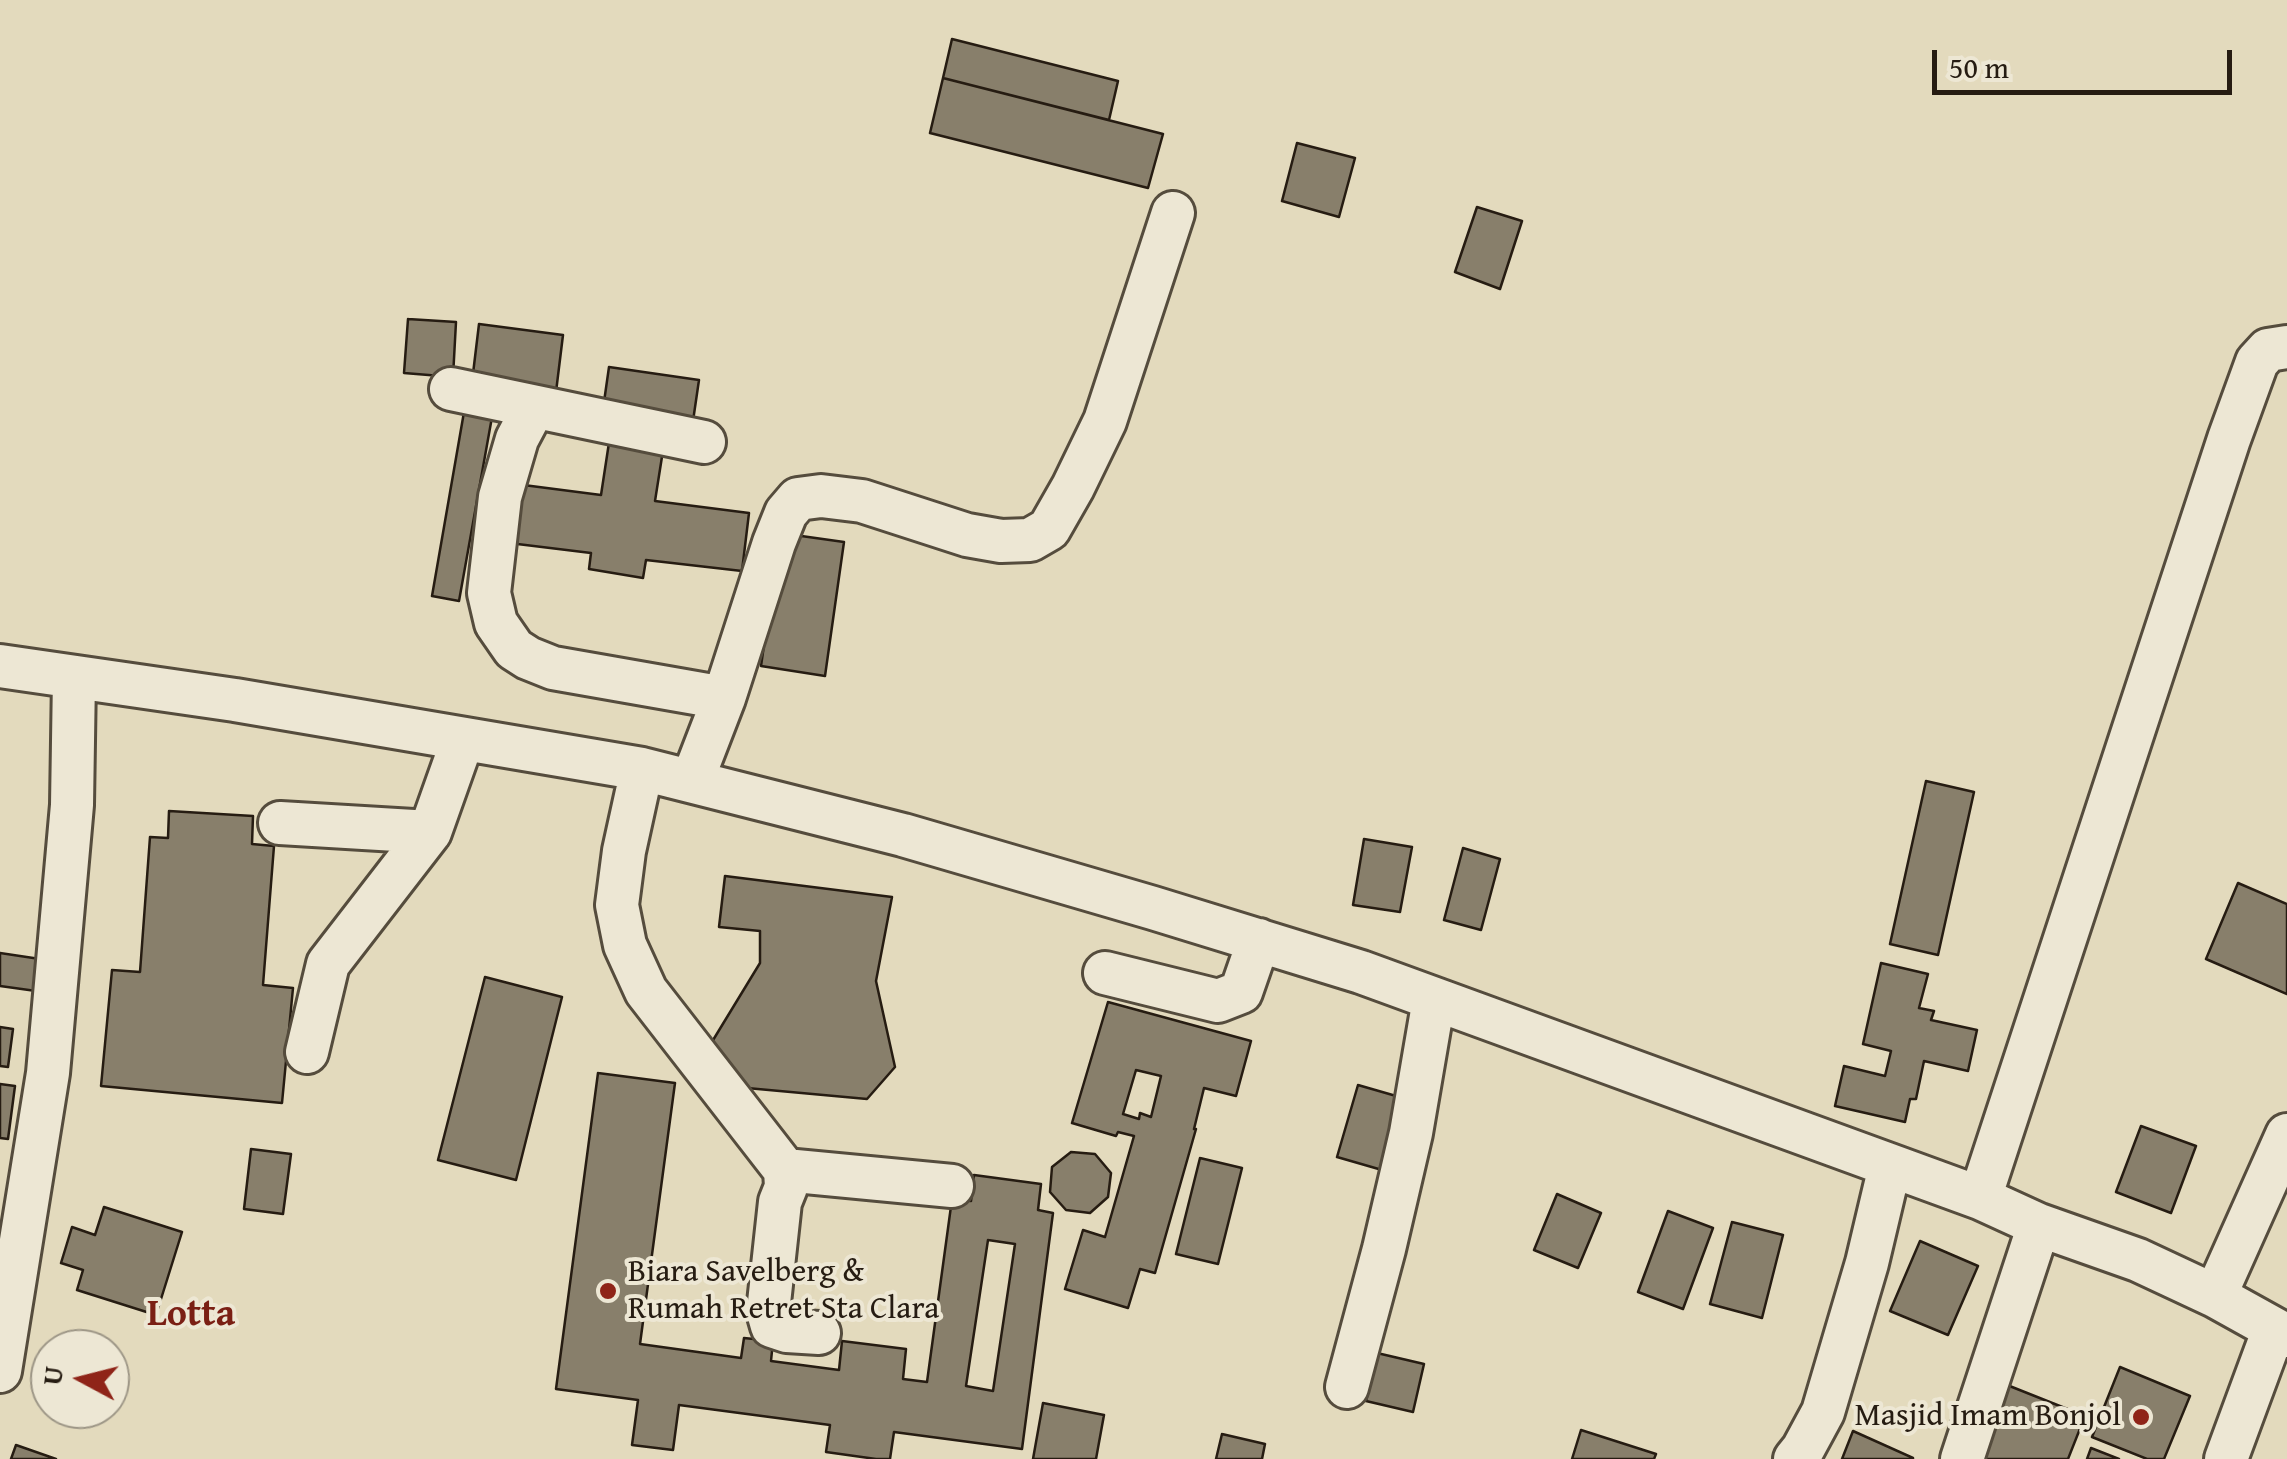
<!DOCTYPE html>
<html>
<head>
<meta charset="utf-8">
<style>
  body { margin:0 }
  #map { position:relative; width:2287px; height:1459px; overflow:hidden; background:#e3dabd; font-family:"Gentium Book Plus",serif }
  canvas { display:block }
  .north { position:absolute; left:30px; top:1329px; width:100px; height:100px; box-sizing:border-box; background:#ede7d4; border:2px solid #9d9686; border-radius:50%; rotate:277deg; font-size:28px; font-weight:700; line-height:40px; text-align:center; color:#261c12 }
  .north::after { content:''; display:block; margin:auto; width:35px; height:45px; background:#8f2418; clip-path:polygon(50% 0,100% 100%,50% 72%,0 100%) }
  .scale { position:absolute; left:1932px; top:50px; width:300px; height:45px; box-sizing:border-box; border:5px solid #261c12; border-top:0; padding-left:12px; font-size:30px; line-height:35px; white-space:nowrap; color:#261c12; -webkit-text-stroke:8px #ede7d4; paint-order:stroke }
</style>
</head>
<body>
<div id="map">
<canvas width="2287" height="1459"></canvas>
<div class="north">U</div>
<div class="scale">50 m</div>
</div>
<script>
const context = document.querySelector('canvas').getContext('2d');
context.lineJoin = 'round';
function fillPath(path, color) {
  context.fillStyle = color;
  context.fill(path, 'evenodd');
}
function toPath(rows) {
  const path = new Path2D();
  for (const r of rows) {
    path.moveTo(r[0], r[1]);
    for (let i = 2; i < r.length; i += 2) path.lineTo(r[i], r[i + 1]);
  }
  return path;
}
function stroke(path, color, width, dash) {
  context.strokeStyle = color;
  context.lineWidth = width;
  context.lineCap = dash ? 'butt' : 'round';
  context.setLineDash(dash || []);
  context.stroke(path);
}
function drawText(font, color, halo, rows, align = 'center') {
  context.font = font + ' "Gentium Book Plus",serif';
  context.lineWidth = 8;
  context.setLineDash([]);
  context.textBaseline = 'middle';
  context.strokeStyle = halo;
  context.fillStyle = color;
  for (const [text, x, y, turn = 0] of rows) {
    context.save();
    context.translate(x, y);
    context.rotate((+turn || 0) * Math.PI / 180);
    context.textAlign = isNaN(turn) ? turn : align;
    if (halo) context.strokeText(text, 0, 0);
    context.fillText(text, 0, 0);
    context.restore();
  }
}
const building = toPath([
  [952,39,1118,81,1109,120,943,78,952,39],
  [943,78,1163,134,1148,188,930,133,943,78],
  [1297,143,1355,158,1339,217,1282,201,1297,143],
  [1477,207,1522,221,1500,289,1455,272,1477,207],
  [408,319,456,322,453,377,404,373,408,319],
  [479,324,563,335,556,392,472,382,479,324],
  [609,367,699,380,693,421,603,409,609,367],
  [464,412,492,417,459,601,432,596,464,412],
  [610,436,664,444,655,501,749,513,742,571,646,560,643,578,589,569,591,553,501,542,508,483,601,495,610,436],
  [780,533,844,542,825,676,761,666,780,533],
  [1926,781,1974,792,1938,955,1890,944,1926,781],
  [169,811,253,816,252,844,274,846,263,985,293,988,282,1103,101,1086,112,970,140,972,150,837,168,838,169,811],
  [1364,839,1412,847,1400,912,1353,905,1364,839],
  [1463,848,1500,859,1481,930,1444,920,1463,848],
  [725,876,892,897,876,981,895,1067,867,1099,736,1087,707,1050,760,963,760,931,719,927,725,876],
  [2238,883,2287,904,2287,994,2206,959,2238,883],
  [0,953,40,959,36,991,0,986,0,953],
  [1881,963,1928,974,1919,1008,1934,1011,1931,1020,1977,1030,1968,1071,1924,1061,1916,1099,1910,1099,1905,1122,1835,1106,1844,1066,1885,1076,1891,1051,1863,1044,1881,963],
  [485,977,562,997,516,1180,438,1160,485,977],
  [1108,1002,1251,1041,1236,1096,1204,1088,1194,1129,1196,1129,1155,1273,1140,1269,1128,1308,1065,1289,1083,1230,1105,1237,1134,1136,1118,1132,1116,1136,1072,1123,1108,1002],
  [1136,1070,1161,1076,1151,1117,1140,1113,1139,1119,1123,1114,1136,1070],
  [0,1027,13,1029,8,1067,0,1066,0,1027],
  [598,1073,675,1083,640,1344,741,1358,744,1338,773,1341,771,1361,839,1370,842,1341,906,1349,903,1379,927,1382,952,1199,971,1201,974,1175,1041,1184,1038,1210,1053,1213,1022,1449,894,1432,890,1459,876,1459,826,1452,830,1425,679,1405,673,1450,632,1445,638,1400,556,1389,598,1073],
  [988,1240,1015,1244,993,1391,966,1386,988,1240],
  [0,1084,15,1086,8,1139,0,1138,0,1084],
  [1358,1085,1410,1100,1389,1172,1337,1157,1358,1085],
  [2141,1126,2196,1146,2171,1213,2116,1192,2141,1126],
  [251,1149,291,1154,283,1214,244,1209,251,1149],
  [1071,1152,1095,1154,1111,1173,1108,1197,1090,1213,1066,1210,1050,1192,1052,1167,1071,1152],
  [1200,1158,1242,1168,1218,1264,1176,1254,1200,1158],
  [1557,1194,1601,1213,1578,1268,1534,1250,1557,1194],
  [104,1207,182,1232,156,1315,77,1290,83,1270,61,1263,72,1227,95,1235,104,1207],
  [1668,1211,1713,1228,1683,1309,1638,1292,1668,1211],
  [1732,1222,1783,1235,1762,1318,1710,1304,1732,1222],
  [1920,1241,1978,1266,1948,1335,1890,1311,1920,1241],
  [1377,1353,1424,1364,1413,1412,1366,1401,1377,1353],
  [2120,1367,2190,1396,2164,1459,2147,1459,2092,1437,2120,1367],
  [1997,1381,2085,1416,2068,1459,1984,1459,1997,1381],
  [1043,1403,1104,1415,1096,1459,1033,1459,1043,1403],
  [1581,1430,1656,1454,1654,1459,1572,1459,1581,1430],
  [1853,1431,1913,1458,1913,1459,1842,1459,1853,1431],
  [1222,1434,1265,1444,1262,1459,1216,1459,1222,1434],
  [16,1445,56,1459,11,1459,16,1445],
  [2091,1448,2119,1459,2087,1459,2091,1448]
]);
fillPath(building, '#887f6b');
stroke(building, '#261c12', 2.5);
const minor = toPath([
  [451,389,704,442],
  [534,407,517,439,500,497,489,593,496,623,514,649,528,658,553,668,724,698],
  [0,666,235,700,642,769,903,835,1153,908,1361,972,1980,1198,2039,1225,2138,1260,2215,1296,2287,1336],
  [642,769,624,851,617,905,625,945,646,991,785,1170,786,1187,780,1202,768,1312,772,1326,787,1331,819,1333],
  [692,781,724,698,774,543,786,513,798,499,821,496,862,501,967,535,1001,541,1030,540,1049,529,1073,487,1105,421,1173,213],
  [280,823,430,832],
  [1105,973,1218,1001,1241,992,1259,940],
  [307,1052,328,964,430,832,463,739],
  [785,1170,952,1186],
  [1980,1198,2229,439,2257,362,2268,350,2287,347],
  [2215,1296,2287,1135],
  [0,1371,48,1073,72,805,74,677],
  [1347,1387,1384,1249,1411,1133,1434,999],
  [1795,1459,1803,1449,1823,1412,1867,1263,1890,1166],
  [1962,1459,2039,1225],
  [2226,1459,2274,1329]
]);
stroke(minor, '#554c3d', 48);
stroke(minor, '#ede7d4', 42);
for (const [x, y, r, color] of [
  [608,1291,10,"#8f2418"],
  [2141,1417,10,"#8f2418"]
]) {
  const dot = new Path2D();
  dot.arc(x, y, r, 0, 2 * Math.PI);
  context.fillStyle = color;
  context.fill(dot);
  stroke(dot, '#ede7d4', 4);
}
drawText('32px', '#261c12', '#ede7d4', [
  ["Biara Savelberg &",628,1273],
  ["Rumah Retret Sta Clara",628,1310],
  ["Masjid Imam Bonjol",2121,1417,"right"]
], 'left');
drawText('bold 38px', '#7a1f14', '#ede7d4', [
  ["Lotta",191,1315]
]);
</script>
</body>
</html>
